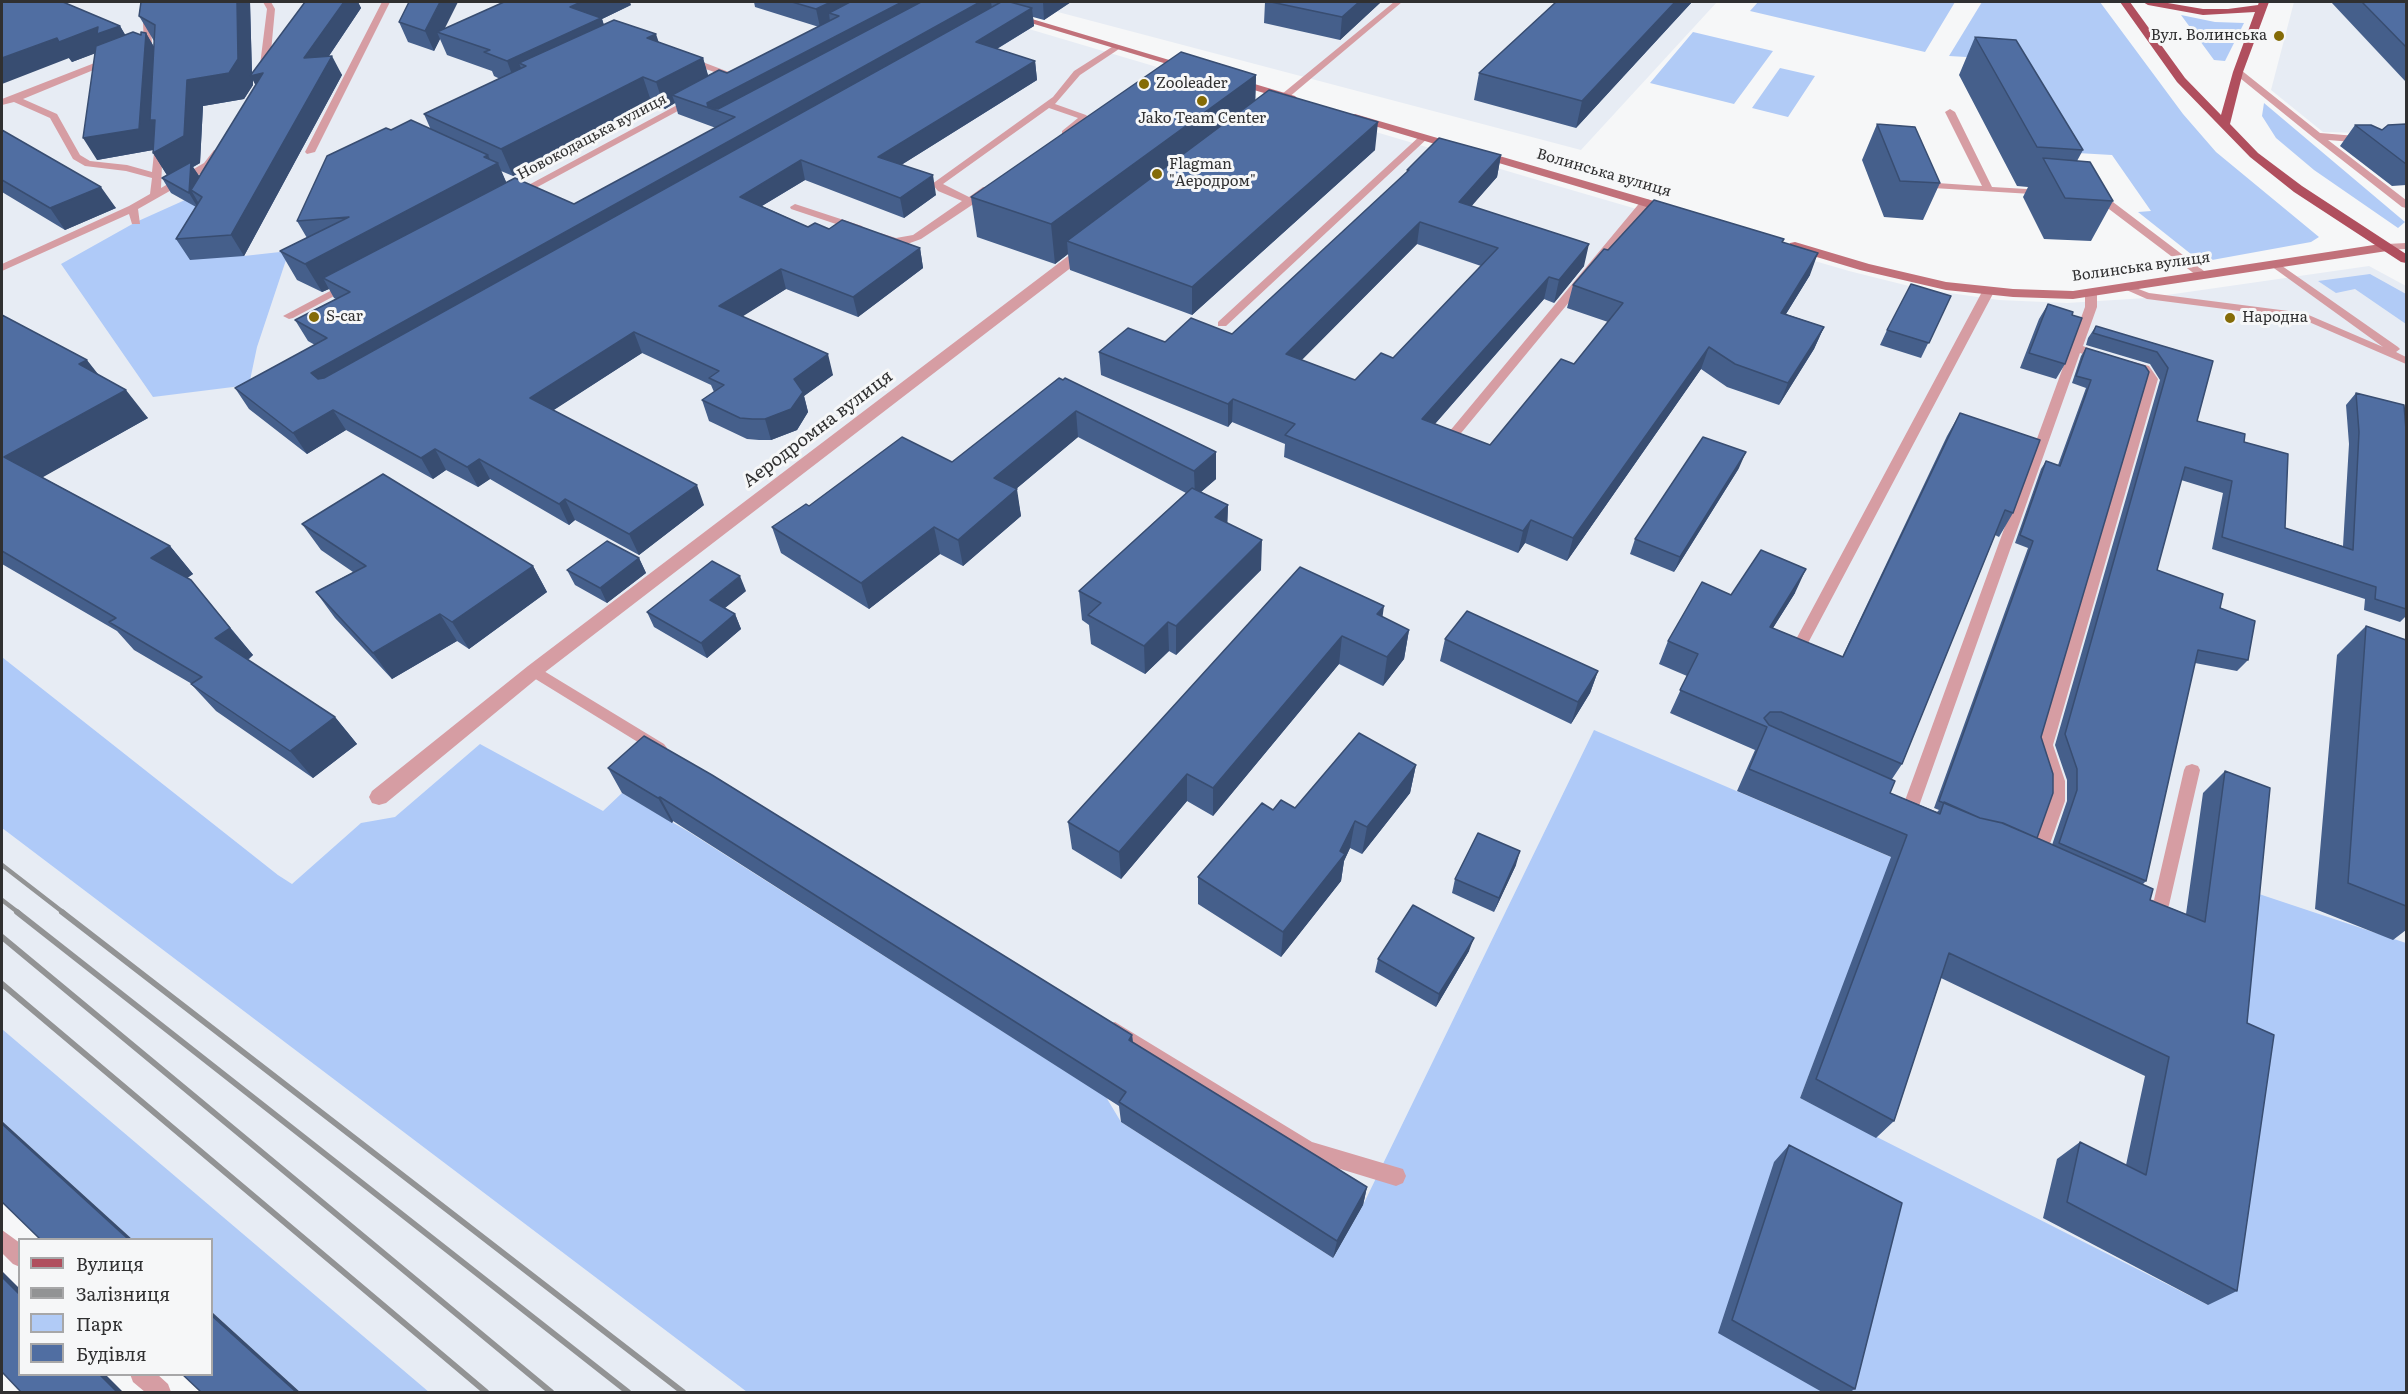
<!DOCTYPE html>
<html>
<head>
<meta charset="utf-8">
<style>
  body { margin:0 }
  #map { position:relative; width:2408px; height:1394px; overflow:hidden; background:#f6f7f8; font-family:Literata,serif }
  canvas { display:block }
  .frame { position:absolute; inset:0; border:3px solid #303031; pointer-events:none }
  .legend { position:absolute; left:18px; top:1238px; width:195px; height:138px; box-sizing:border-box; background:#f6f7f8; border:2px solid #a7a7a8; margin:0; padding:8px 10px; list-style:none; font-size:18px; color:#303031 }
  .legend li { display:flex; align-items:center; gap:12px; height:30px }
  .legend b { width:30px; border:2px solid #a7a7a8 }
</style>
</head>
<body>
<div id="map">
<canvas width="2408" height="1394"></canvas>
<div class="frame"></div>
<ul class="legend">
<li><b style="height:8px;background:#b04f5e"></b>Вулиця</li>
<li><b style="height:8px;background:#929394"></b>Залізниця</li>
<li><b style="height:16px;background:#b1cbf6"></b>Парк</li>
<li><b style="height:16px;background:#506ea2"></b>Будівля</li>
</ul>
</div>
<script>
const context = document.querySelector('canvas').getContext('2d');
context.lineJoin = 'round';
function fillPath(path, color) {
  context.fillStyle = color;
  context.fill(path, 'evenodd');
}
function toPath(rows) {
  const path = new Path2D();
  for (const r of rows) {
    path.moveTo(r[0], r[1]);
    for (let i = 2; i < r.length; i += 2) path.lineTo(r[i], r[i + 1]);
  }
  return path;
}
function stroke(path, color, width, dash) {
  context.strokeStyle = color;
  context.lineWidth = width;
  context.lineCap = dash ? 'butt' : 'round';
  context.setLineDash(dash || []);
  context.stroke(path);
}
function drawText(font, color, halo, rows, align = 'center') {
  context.font = font + ' Literata,serif';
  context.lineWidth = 6;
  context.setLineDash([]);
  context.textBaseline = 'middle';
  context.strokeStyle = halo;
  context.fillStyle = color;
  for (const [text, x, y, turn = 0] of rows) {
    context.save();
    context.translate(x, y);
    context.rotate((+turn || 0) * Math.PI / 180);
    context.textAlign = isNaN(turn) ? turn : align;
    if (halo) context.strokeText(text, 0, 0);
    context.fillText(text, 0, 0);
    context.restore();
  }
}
fillPath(toPath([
  [2,2,938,2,1551,184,1849,271,1921,289,1999,300,2067,303,2146,298,2369,266,2406,286,2406,1392,1042,1392,278,875,2,657],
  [1020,2,1717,2,1581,150],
  [2294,2,2406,2,2406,134,2323,132,2271,90],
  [2,828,747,1392,429,1392,2,1029]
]), '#e7ecf4');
fillPath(toPath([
  [1758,2,1955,2,1925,52,1750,11],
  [1982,2,2100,2,2183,114,2216,152,2319,237,2311,242,2201,262,2138,212,2151,211,2112,155,2077,153,2017,60,1949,56],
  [2181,15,2215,22,2244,23,2225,61,2214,60],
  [1693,32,1773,51,1734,104,1650,83],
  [1780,68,1815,76,1788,117,1752,108],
  [2264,103,2405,222,2398,228,2314,170,2276,138,2262,116],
  [2370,274,2406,294,2406,324,2355,289,2336,293,2318,281],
  [2,1029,429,1392,300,1392,212,1312,212,1240,132,1239,2,1121]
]), '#b1cbf6');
fillPath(toPath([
  [185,200,200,209,244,256,289,251,257,347,249,385,153,397,61,264,136,222],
  [2,657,278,875,292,884,361,823,395,817,480,744,603,811,622,793,689,832,1106,1097,1121,1122,1333,1258,1363,1205,1594,730,1893,858,1800,1098,2208,1305,2238,887,2406,943,2406,1392,747,1392,2,828]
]), '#afcaf8');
fillPath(toPath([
  [142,2,150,2,152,45,138,52,134,49,135,47,144,44,142,2],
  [263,2,271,2,275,9,269,73,264,76,259,73,267,9,263,2],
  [382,2,390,2,315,152,307,154,305,152,382,2],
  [1394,2,1402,2,1288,98,1282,98,1282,94,1394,2],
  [1115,45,1122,47,1080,75,1055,104,1086,115,1088,117,1083,124,1068,135,1062,135,1062,131,1078,118,1049,108,943,184,969,197,983,187,991,187,991,191,975,203,921,239,910,243,895,244,876,238,876,234,880,233,896,238,913,235,962,201,938,191,932,184,1053,97,1074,71,1115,45],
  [110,57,114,60,113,62,23,99,57,114,80,155,90,161,127,165,152,172,155,143,163,141,161,188,204,163,214,150,222,152,212,167,138,209,140,224,132,224,129,214,2,271,2,264,129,206,150,194,152,178,126,171,85,166,73,159,50,118,14,102,2,105,2,99,110,57],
  [686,58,692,58,742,77,734,79,686,62,686,58],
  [2235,70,2241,70,2320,133,2356,136,2366,142,2366,146,2363,147,2353,142,2328,140,2406,200,2406,208,2402,207,2314,138,2235,74,2235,70],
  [692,97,700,99,519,197,510,195,692,97],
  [1950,109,1955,112,1992,187,2044,190,2048,191,2048,195,1933,188,1932,186,1937,183,1982,186,1945,112,1950,109],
  [1421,135,1429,137,1226,326,1218,326,1218,322,1421,135],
  [2095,194,2109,199,2208,274,2208,278,2200,278,2101,203,2091,199,2090,197,2095,194],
  [1646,199,1650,200,1650,204,1457,438,1449,438,1447,435,1449,432,1642,200,1646,199],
  [795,204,862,226,863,228,854,230,791,209,790,207,795,204],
  [2406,243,2406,249,2387,250,2382,247,2387,244,2406,243],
  [2275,261,2398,347,2400,349,2396,352,2406,357,2406,364,2302,319,2147,299,2122,288,2128,285,2149,293,2304,313,2383,347,2271,266,2270,264,2275,261],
  [349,281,355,284,353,286,293,318,289,319,283,316,349,281],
  [1989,287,1995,290,1807,645,1805,649,1795,649,1793,645,1983,290,1989,287],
  [2091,289,2097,292,2097,307,2083,346,2110,357,2104,361,2080,353,1919,806,1917,811,1911,813,1905,811,1903,806,2085,307,2085,292,2091,289],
  [2130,361,2149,366,2158,379,2053,745,2065,781,2065,801,2045,858,2043,863,2037,865,2031,863,2029,858,2049,801,2049,781,2037,745,2146,379,2141,372,2126,368,2126,362,2130,361],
  [534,665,664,744,667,748,664,752,654,752,529,675,527,671,529,667,534,665],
  [2192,764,2198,766,2200,770,2169,905,2167,910,2156,915,2145,913,2139,911,2136,906,2139,901,2145,899,2154,900,2184,770,2186,766,2192,764],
  [1115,1022,1312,1142,1403,1169,1406,1176,1403,1183,1396,1186,1301,1157,1109,1036,1106,1030,1109,1024,1115,1022],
  [2,1230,20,1243,20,1267,13,1264,2,1253,2,1230],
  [130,1374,157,1374,168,1384,171,1392,145,1392,133,1382,130,1374]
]), '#d69da3');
fillPath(toPath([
  [1089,243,1094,244,1095,247,1094,250,540,676,386,803,379,805,372,803,369,797,372,791,528,666,1084,244,1089,243]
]), '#d69da3');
fillPath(toPath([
  [961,2,975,2,1196,68,1195,70,1187,70,961,2],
  [1231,77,1295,96,1297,98,1291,101,1227,82,1226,80,1231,77],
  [1355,114,1678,208,1680,211,1674,215,1670,214,1351,119,1349,117,1355,114],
  [1795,242,1869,264,1946,282,2013,289,2073,291,2387,243,2393,247,2387,251,2073,299,2013,297,1946,290,1860,270,1790,249,1789,246,1790,243,1795,242]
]), '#c1717a');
fillPath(toPath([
  [2120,2,2130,2,2185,78,2221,115,2233,72,2255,12,2203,15,2148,5,2143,2,2162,2,2203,9,2228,9,2258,5,2259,2,2269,2,2243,72,2230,124,2258,153,2302,186,2406,254,2406,263,2401,262,2294,192,2250,157,2177,82,2120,2]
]), '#b04f5e');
stroke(toPath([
  [2,865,64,913],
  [2,900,19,913]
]), '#929394', 4.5);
stroke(toPath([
  [17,912,628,1392],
  [62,912,683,1392],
  [2,937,551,1392],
  [2,984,486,1392]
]), '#929394', 6);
fillPath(toPath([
  [141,2,250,2,252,73,305,2,358,2,361,8,329,56,342,75,244,256,190,260,176,239,196,207,171,193,162,178,167,175,153,153,153,150,97,160,95,53,72,62,69,58,120,26,125,35,141,35,146,33,154,47,154,41,139,16],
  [253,80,256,86,199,177,193,167,200,163,203,106,244,99,253,85],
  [754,2,1071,2,1044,20,1033,17,1034,26,997,49,1035,61,1037,80,901,165,936,195,904,218,805,180,762,206,808,227,829,229,920,248,923,268,858,317,786,289,742,316,833,375,804,396,808,412,797,430,771,440,759,440,747,439,709,421,702,400,714,392,711,385,642,353,553,410,704,505,639,555,575,520,569,525,490,479,478,487,446,470,433,479,346,430,307,454,249,409,235,388,315,345,308,341,295,320,336,299,334,298,329,289,322,292,297,280,280,251,307,238,297,221,391,130,431,130,424,114,500,79,494,76,492,71,447,55,440,39,434,51,408,42,399,22,445,28,631,5,602,19,604,25,703,58,708,76,727,73,819,27,755,7],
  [675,103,678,114,716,128,574,204,506,182,501,171,513,176,652,104,665,109],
  [1265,2,1381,2,1340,40,1264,23],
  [1556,2,1692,2,1576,128,1474,100,1479,73],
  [2331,2,2406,2,2406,82],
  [1975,37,2083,150,2077,161,2113,201,2091,241,2044,239,2023,197,2028,187,2017,186,1959,75],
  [1256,75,1255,100,1375,150,1192,315,1070,270,1068,254,1055,264,977,237,971,197],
  [1877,124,1940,183,1923,220,1884,217,1862,160],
  [2406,124,2406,185,2392,186,2340,146,2355,125,2382,130],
  [2,130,116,208,65,230,2,192],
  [1501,155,1497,177,1471,206,1584,266,1554,303,1544,299,1435,424,1490,445,1574,364,1608,322,1567,308,1573,285,1608,250,1783,242,1810,275,1786,314,1824,327,1814,349,1779,405,1727,387,1701,369,1567,561,1525,543,1518,553,1284,457,1285,444,1232,422,1228,427,1101,375,1099,352,1165,342,1232,334,1407,173,1407,170],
  [1417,244,1481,266,1393,358,1355,380,1301,360],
  [1951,296,1921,358,1880,345,1887,330],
  [2048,304,2065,364,2056,379,2020,368,2039,319],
  [2,315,99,375,148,418,42,477,170,546,193,574,187,578,191,580,253,655,248,660,335,717,357,744,313,778,216,711,191,684,192,684,134,650,117,631,2,564],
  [2096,326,2213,361,2197,421,2244,442,2285,528,2343,546,2349,444,2346,405,2356,393,2406,430,2406,616,2400,622,2364,610,2365,599,2212,549,2223,493,2181,480,2157,570,2220,608,2248,660,2237,671,2195,663,2146,881,2142,885,2150,900,2186,914,2203,793,2225,771,2247,1023,2237,1291,2208,1305,2043,1218,2057,1159,2080,1142,2126,1165,2145,1076,1941,978,1894,1121,1876,1138,1800,1098,1891,857,1737,791,1755,750,1670,713,1687,676,1659,664,1668,641,1731,595,1795,593,1773,628,1842,657,1947,436,1960,413,2013,513,1999,537,1995,535,1902,764,1892,779,1890,793,1937,812,1939,810,1934,808,2028,548,2015,543,2041,469,2046,461,2058,465,2086,388,2072,383,2081,356,2086,348,2145,366,2041,737,2037,838,2052,845,2067,801,2067,780,2055,745,2160,380,2150,364,2086,345,2088,338],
  [1059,378,1216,479,1201,492,1228,505,1227,524,1261,570,1176,655,1169,651,1145,674,1091,644,1089,625,1082,620,1079,591,1186,493,1078,437,1016,489,1021,516,963,566,940,554,869,609,781,553,772,527,809,506,952,462],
  [1739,468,1674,572,1630,554,1635,539],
  [302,524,533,566,547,592,469,649,457,641,392,679,335,618,316,592,353,572,321,550],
  [639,558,646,573,607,603,575,585,567,570],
  [1300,567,1382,617,1409,630,1404,659,1383,686,1339,664,1213,816,1187,801,1121,879,1072,849,1068,822],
  [746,591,725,608,735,614,741,629,707,658,654,627,647,612],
  [2366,626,2406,640,2406,930,2393,940,2315,909,2337,655],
  [1445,639,1598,671,1590,693,1571,724,1440,661],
  [1416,765,1410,793,1362,854,1350,848,1344,861,1341,881,1281,957,1198,904,1198,877,1273,810,1295,808],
  [608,768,1132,1035,1133,1043,1367,1187,1363,1205,1333,1258,1121,1122,1119,1106,673,821,672,823,622,793],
  [1516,865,1494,912,1452,893,1455,879],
  [1469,951,1436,1007,1375,972,1378,959],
  [1789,1145,1855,1389,1850,1392,1822,1392,1718,1333,1774,1162]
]), '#455f8b');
fillPath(toPath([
  [237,2,250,2,252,75,263,73,261,96,253,80,253,85,244,99,203,106,200,163,193,167,200,177,191,190,198,202,198,208,189,193,170,180,153,153,153,150,97,160,83,138,146,33,158,54,187,80],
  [344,2,358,2,361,8,314,78,304,58],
  [440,2,458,2,442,34,437,32,440,39,434,51,425,31],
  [581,2,630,2,631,5,602,19,609,41,526,66,519,63,526,80,516,85,507,61,570,7],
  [831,2,869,2,829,13,830,22,820,27,816,9],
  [902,2,926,2,727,114,708,108,707,103],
  [980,2,991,2,993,14,324,393,311,373],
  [1043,2,1071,2,1044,20],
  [1359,2,1381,2,1340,40,1342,17],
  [1675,2,1692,2,1576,128,1582,101],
  [1032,8,1034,26,978,60,976,42],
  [120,26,132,46,107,49,72,62,69,58,2,84,2,58,57,38,98,27],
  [656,34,665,61,647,38],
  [332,56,342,75,244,256,231,235],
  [703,58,711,85,672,95,675,103,665,109,656,82],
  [1035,61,1037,80,882,177,878,157],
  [1256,75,1255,113,1067,241,1068,254,1055,264,1051,224],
  [643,77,652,104,513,176,501,149],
  [1378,122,1375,150,1192,315,1192,287],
  [488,155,493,166,498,163,510,191,323,278,329,289,322,292,305,264],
  [1501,155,1497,177,1456,224,1459,202],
  [801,160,805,180,745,216,740,197],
  [933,175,936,195,904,218,900,198],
  [101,187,116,208,65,230,50,208],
  [1420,222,1417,244,1285,377,1286,354],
  [1589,244,1584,266,1554,303,1559,280],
  [920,248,923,268,858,317,853,297],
  [1818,253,1810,275,1773,335,1781,313],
  [781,269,786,289,726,327,719,306],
  [1549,277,1544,299,1419,442,1422,419],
  [1824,327,1814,349,1779,405,1788,383],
  [634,332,642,353,540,419,530,398],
  [1709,347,1701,369,1567,561,1573,538],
  [828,354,833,375,804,396,808,412,797,430,771,440,765,419,794,379],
  [87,360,109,388,79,364],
  [126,390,148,418,29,485,4,457],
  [1233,399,1232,422,1228,427,1228,404],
  [333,410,346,430,307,454,293,433],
  [1076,411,1078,437,998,504,994,478],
  [435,449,446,470,433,479,421,458],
  [1216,452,1216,479,1195,497,1194,471],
  [1746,452,1739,468,1674,572,1680,557],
  [479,459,490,479,478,487,467,467],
  [697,485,704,505,639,555,629,534],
  [1017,489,1021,516,963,566,958,540],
  [565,499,575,520,569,525,559,504],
  [1228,505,1227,534,1215,517],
  [1531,520,1525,543,1518,553,1523,531],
  [934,527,940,554,869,609,861,583],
  [1262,540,1261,570,1176,655,1176,626],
  [170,546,193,574,175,586,151,558],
  [639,558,646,573,607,603,600,588],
  [533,566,547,592,469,649,452,622],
  [1806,569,1795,593,1759,650,1770,627],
  [740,576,746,591,716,615,710,600],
  [1384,606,1380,635,1377,614],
  [440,614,457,641,392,679,373,653],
  [735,614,741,629,707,658,701,643],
  [1168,622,1169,651,1145,674,1144,646],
  [230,628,253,655,239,666,215,638],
  [1409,630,1404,659,1383,686,1387,657],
  [1342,636,1339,664,1213,816,1213,788],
  [1598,671,1590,693,1571,724,1578,702],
  [335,717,357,744,313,778,290,751],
  [1416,765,1410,793,1362,854,1367,827],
  [1187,774,1187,801,1121,879,1119,852],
  [660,797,673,821,672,823,658,798],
  [1355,821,1350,848,1344,861,1341,881,1281,957,1283,932,1340,851],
  [1520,851,1516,865,1494,912,1499,898],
  [1474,938,1469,951,1436,1007,1439,994],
  [1132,1035,1134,1056,1129,1040],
  [2,1121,132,1239,128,1239,2,1124],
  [1367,1187,1363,1205,1333,1258,1337,1241],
  [2,1271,20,1289,20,1295,2,1277],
  [212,1312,300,1392,296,1392,212,1316],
  [99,1374,105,1374,123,1392,117,1392]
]), '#384d71');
const building = toPath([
  [2,2,63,2,120,26,97,34,98,27,59,42,57,38,2,58,2,2],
  [141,2,237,2,238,59,229,73,187,80,184,136,153,153,155,120,150,120,155,25,139,16,141,2],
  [305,2,344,2,304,58,332,56,231,235,176,239,202,197,191,190,263,73,250,76,305,2],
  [409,2,440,2,425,31,399,22,409,2],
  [504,2,581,2,570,7,601,18,507,61,484,52,490,50,437,32,504,2],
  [792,2,831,2,816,9,792,2],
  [850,2,902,2,707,103,708,107,718,109,921,2,980,2,311,373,318,379,324,378,1001,2,1010,2,1032,8,976,42,1035,61,878,157,933,175,900,198,801,160,740,197,808,227,815,223,829,229,842,220,920,248,853,297,781,269,719,306,828,354,794,379,803,392,791,409,765,419,752,419,740,418,702,400,724,385,709,378,719,371,634,332,530,398,697,485,629,534,565,499,559,504,479,459,467,467,435,449,421,458,333,410,293,433,235,388,327,338,295,320,350,292,323,278,515,178,574,204,735,117,672,95,719,70,727,73,839,16,829,13,850,2],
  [1271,2,1359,2,1342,17,1271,2],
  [1556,2,1675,2,1582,101,1479,73,1556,2],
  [2362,2,2406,2,2406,47,2362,2],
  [614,20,656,34,647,38,703,58,656,82,643,77,501,149,424,114,526,66,519,63,614,20],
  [133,32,141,35,141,32,146,33,139,129,83,138,96,46,133,32],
  [1975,37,2016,40,2083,150,2037,147,1975,37],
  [1181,52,1256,75,1051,224,971,197,1181,52],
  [1269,90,1378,122,1192,287,1067,241,1269,90],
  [411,120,488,155,484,157,498,163,305,264,280,251,349,217,297,221,327,156,386,128,391,130,411,120],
  [1877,124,1915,127,1940,183,1900,181,1877,124],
  [2406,124,2406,164,2355,125,2371,125,2382,130,2388,125,2406,124],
  [2,130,101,187,50,208,2,180,2,130],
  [1439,138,1501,155,1459,202,1589,244,1559,280,1549,277,1422,419,1490,445,1561,359,1574,364,1623,303,1573,285,1604,249,1608,250,1654,200,1784,239,1782,242,1818,253,1781,313,1824,327,1788,383,1735,364,1709,347,1573,538,1531,520,1523,531,1285,435,1295,424,1233,399,1228,404,1099,352,1128,328,1165,342,1191,318,1232,334,1409,170,1407,170,1439,138],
  [1420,222,1498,248,1393,358,1381,353,1355,380,1286,354,1420,222],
  [2043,158,2090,162,2113,201,2065,198,2043,158],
  [191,162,189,193,162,178,191,162],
  [1911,284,1951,296,1929,343,1887,330,1911,284],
  [2048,304,2073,312,2072,315,2082,318,2065,364,2029,353,2048,304],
  [2,315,87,360,79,364,126,390,4,457,170,546,151,558,191,580,230,628,215,638,335,717,290,751,191,684,202,677,109,622,116,618,2,551,2,315],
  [2096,326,2213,361,2197,421,2245,434,2244,442,2288,454,2285,528,2353,550,2359,432,2356,393,2404,405,2406,430,2406,609,2375,599,2376,587,2222,537,2232,481,2185,467,2157,570,2223,594,2220,608,2255,621,2248,660,2198,650,2146,881,2059,843,2077,790,2077,769,2065,734,2168,368,2157,352,2093,333,2096,326],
  [2086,348,2145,366,2149,372,2041,737,2053,774,2053,793,2037,838,2002,823,1980,818,1939,801,2033,541,2020,535,2046,461,2060,466,2091,380,2076,376,2086,348],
  [1059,378,1063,380,1065,378,1216,452,1194,471,1076,411,994,478,1017,489,958,540,934,527,861,583,772,527,806,504,809,506,902,437,952,462,1059,378],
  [1960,413,2040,440,2013,513,2005,510,1902,764,1781,712,1770,712,1764,718,1769,725,1895,781,1890,793,1940,814,1944,802,1980,818,2003,823,2153,889,2150,900,2205,922,2225,771,2270,788,2247,1023,2274,1035,2237,1291,2067,1202,2080,1142,2146,1175,2169,1057,1949,953,1894,1121,1816,1079,1907,835,1749,769,1767,727,1680,690,1698,654,1668,641,1702,582,1731,595,1761,550,1806,569,1770,627,1843,657,1960,413],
  [1703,437,1746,452,1680,557,1635,539,1703,437],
  [383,474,533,566,452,622,440,614,373,653,316,592,366,566,302,524,383,474],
  [1192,488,1228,505,1215,517,1262,540,1176,626,1168,622,1144,646,1088,615,1101,603,1079,591,1192,488],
  [607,541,639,558,600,588,567,570,607,541],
  [712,561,740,576,710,600,735,614,701,643,647,612,712,561],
  [1300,567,1384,606,1377,614,1409,630,1387,657,1342,636,1213,788,1187,774,1119,852,1068,822,1300,567],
  [1467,611,1598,671,1578,702,1445,639,1467,611],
  [2366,626,2406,640,2406,906,2348,883,2366,626],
  [1359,733,1416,765,1367,827,1355,821,1340,851,1345,854,1283,932,1198,877,1262,803,1273,810,1281,800,1295,808,1359,733],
  [644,736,712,775,1132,1035,1129,1040,1367,1187,1337,1241,1119,1102,1126,1092,660,797,658,798,608,768,644,736],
  [1478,833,1520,851,1499,898,1455,879,1478,833],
  [1413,905,1474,938,1439,994,1378,959,1413,905],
  [2,1124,128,1239,40,1239,2,1202,2,1124],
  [1789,1145,1902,1203,1855,1389,1732,1320,1789,1145],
  [2,1277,20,1295,20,1374,99,1374,117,1392,21,1392,2,1372,2,1277],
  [212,1316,296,1392,201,1392,182,1374,212,1374,212,1316]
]);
fillPath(building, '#506ea2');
stroke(building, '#384d71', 1.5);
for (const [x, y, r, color] of [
  [2279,36,6,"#846b07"],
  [1144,84,6,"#846b07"],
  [1202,101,6,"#846b07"],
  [1157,174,6,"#846b07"],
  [314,317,6,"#846b07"],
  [2230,318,6,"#846b07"]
]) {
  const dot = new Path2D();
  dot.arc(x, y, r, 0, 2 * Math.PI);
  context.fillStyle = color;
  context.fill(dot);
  stroke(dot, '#f6f7f8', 2);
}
drawText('15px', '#303031', '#f6f7f8', [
  ["Вул. Волинська",2267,36,"right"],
  ["Zooleader",1156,84],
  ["Jako Team Center",1202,119,"center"],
  ["Flagman",1169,165],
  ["\"Аеродром\"",1169,182],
  ["S-car",326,317],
  ["Народна",2242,318]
], 'left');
drawText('15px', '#303031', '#f6f7f8', [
  ["Новокодацька вулиця",592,137,-28],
  ["Волинська вулиця",1604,173,16],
  ["Волинська вулиця",2141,267,-8]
]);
drawText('18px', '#303031', '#f6f7f8', [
  ["Аеродромна вулиця",818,429,-37]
]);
</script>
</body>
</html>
